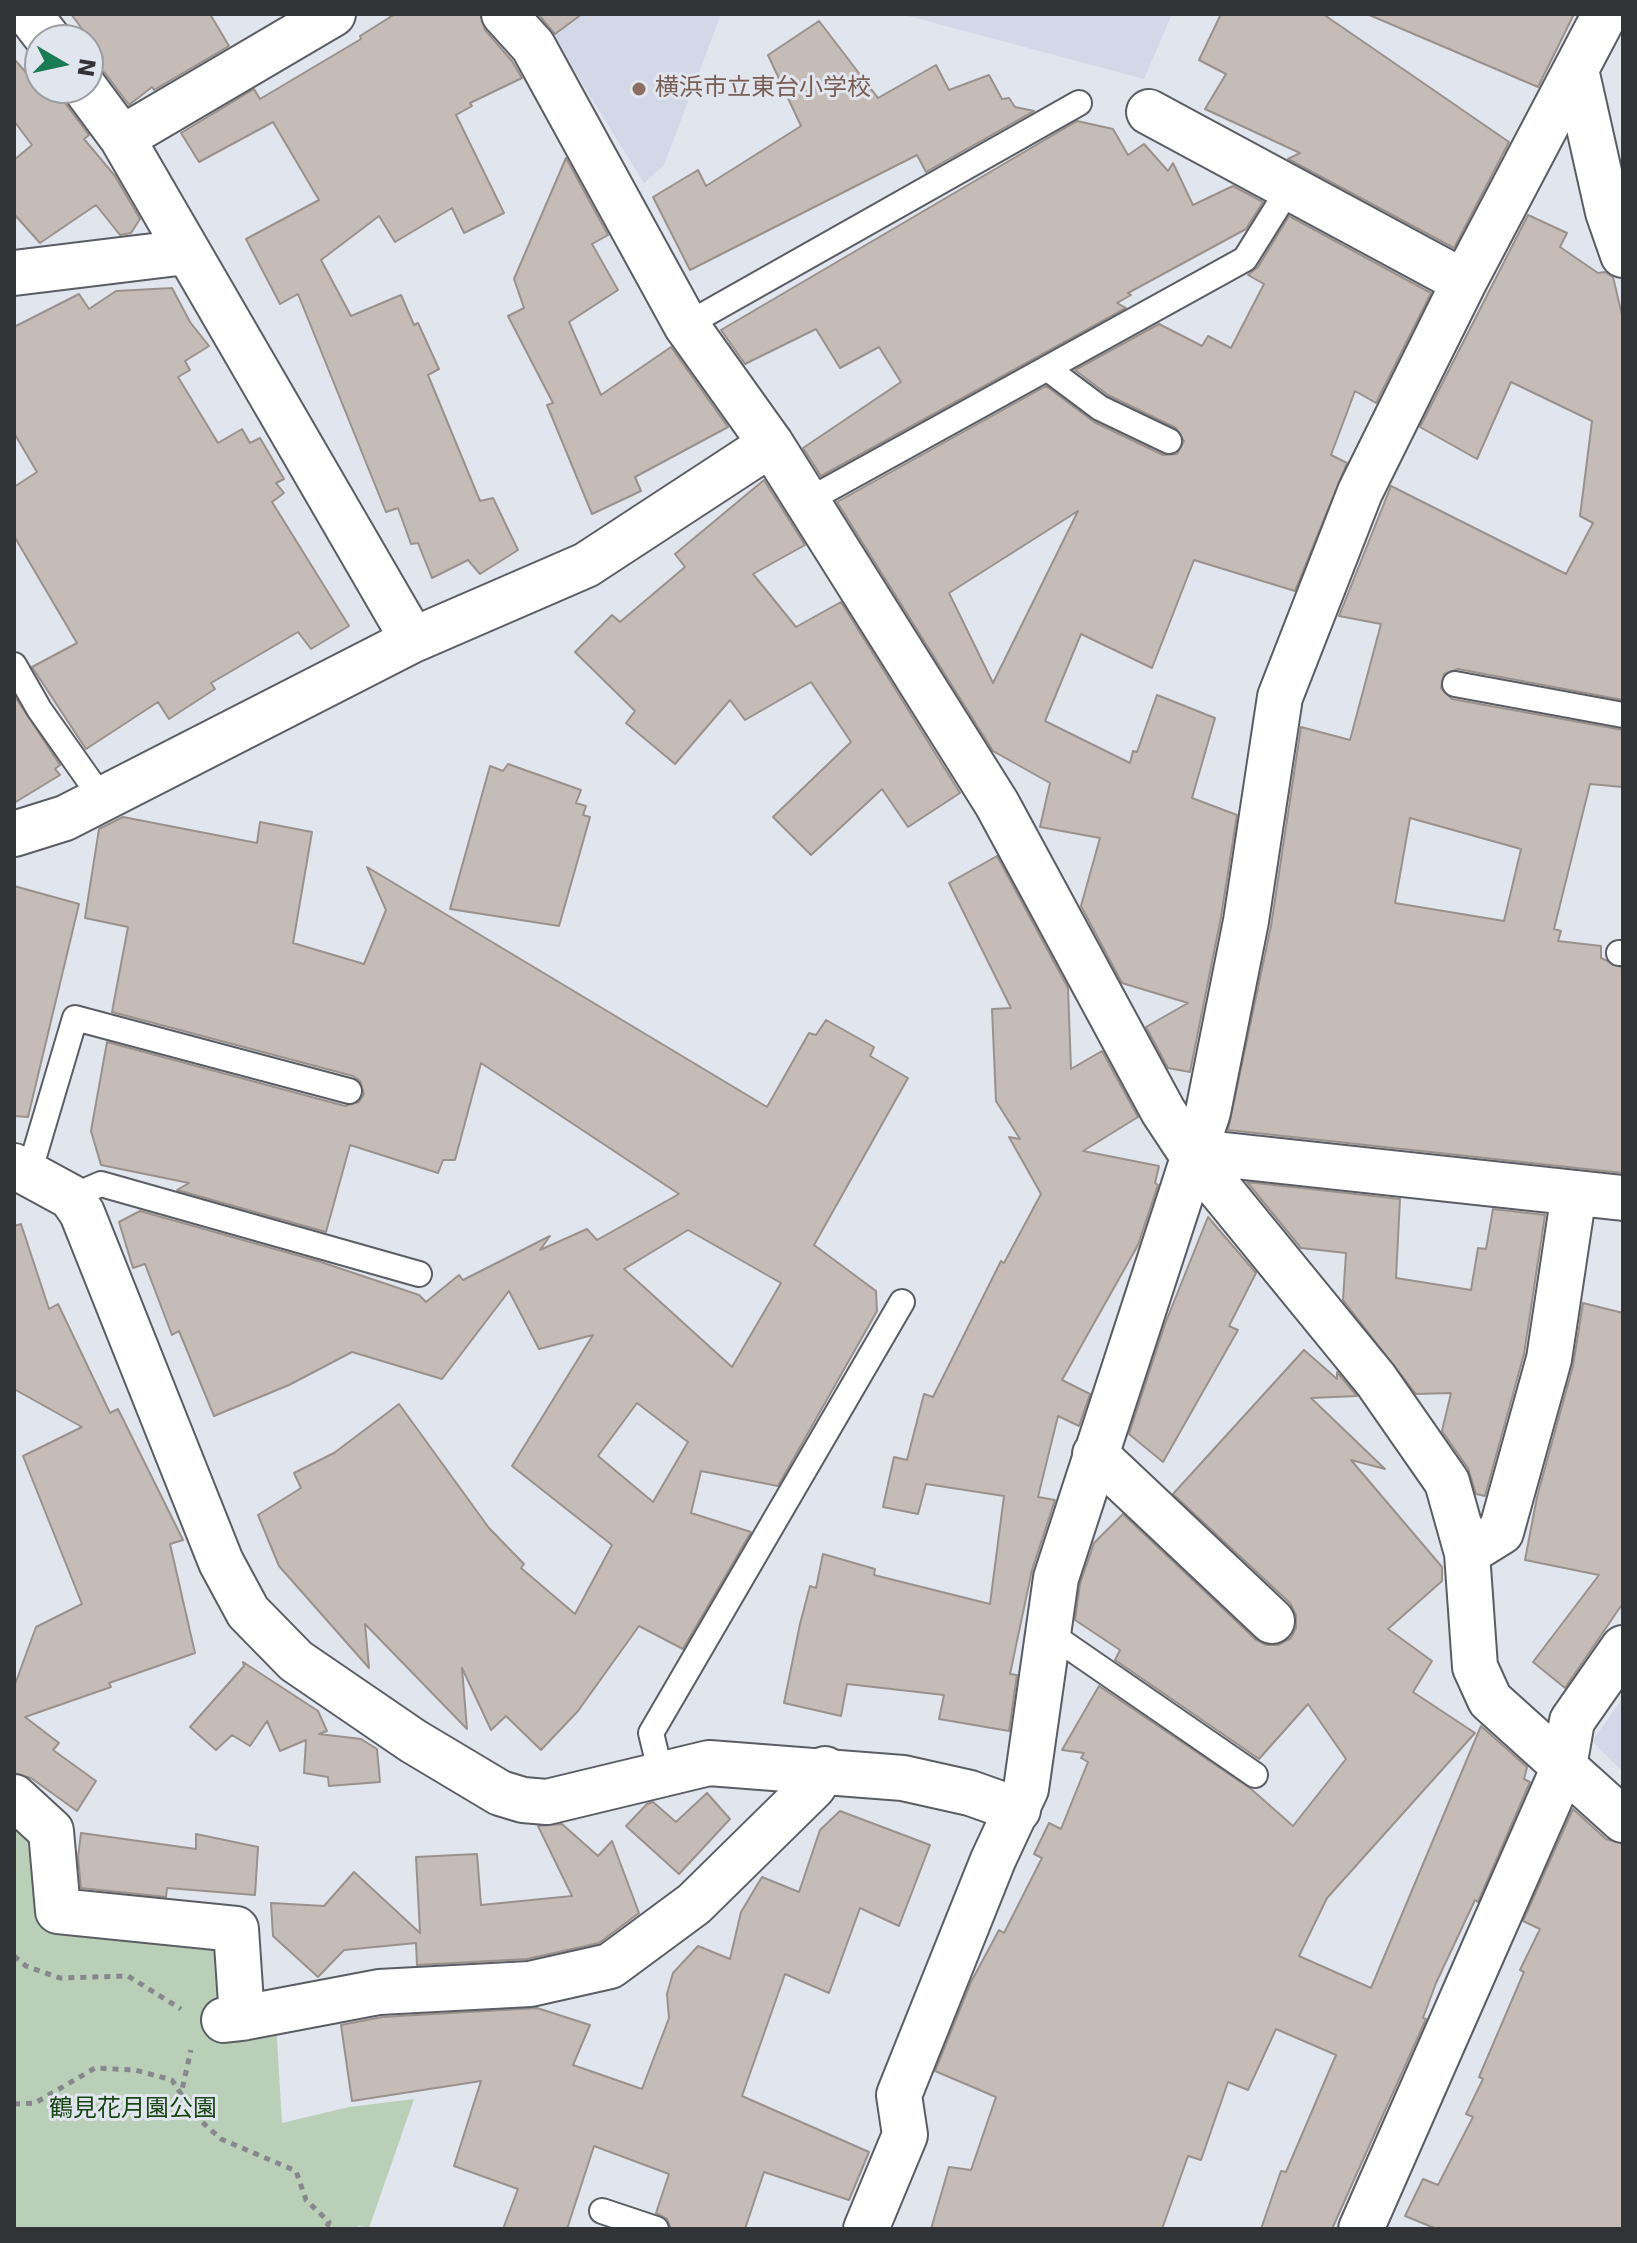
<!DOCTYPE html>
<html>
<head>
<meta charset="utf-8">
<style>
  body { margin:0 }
  #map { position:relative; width:1637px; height:2243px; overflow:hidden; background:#e1e5ed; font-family:"DejaVu Sans",sans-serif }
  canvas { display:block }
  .frame { position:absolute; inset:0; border:16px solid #323337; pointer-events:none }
  .north { position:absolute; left:24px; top:24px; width:80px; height:80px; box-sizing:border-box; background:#e1e5ed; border:2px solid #9b9ea4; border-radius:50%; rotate:99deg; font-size:22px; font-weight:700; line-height:32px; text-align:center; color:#323337 }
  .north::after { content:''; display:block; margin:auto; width:28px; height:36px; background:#1a7c55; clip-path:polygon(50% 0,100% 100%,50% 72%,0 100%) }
</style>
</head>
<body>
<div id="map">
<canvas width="1637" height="2243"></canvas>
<div class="frame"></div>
<div class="north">N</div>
</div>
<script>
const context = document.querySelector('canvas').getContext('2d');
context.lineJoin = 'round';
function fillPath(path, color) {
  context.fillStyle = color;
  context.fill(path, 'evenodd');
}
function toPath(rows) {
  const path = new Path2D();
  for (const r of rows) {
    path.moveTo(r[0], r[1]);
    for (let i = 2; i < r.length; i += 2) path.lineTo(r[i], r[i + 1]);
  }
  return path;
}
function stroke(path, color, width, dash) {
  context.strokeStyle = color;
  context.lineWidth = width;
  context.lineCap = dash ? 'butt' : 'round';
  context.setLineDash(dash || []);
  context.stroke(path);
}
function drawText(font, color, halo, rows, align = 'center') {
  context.font = font + ' "DejaVu Sans","Noto Sans JP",sans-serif';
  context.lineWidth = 6;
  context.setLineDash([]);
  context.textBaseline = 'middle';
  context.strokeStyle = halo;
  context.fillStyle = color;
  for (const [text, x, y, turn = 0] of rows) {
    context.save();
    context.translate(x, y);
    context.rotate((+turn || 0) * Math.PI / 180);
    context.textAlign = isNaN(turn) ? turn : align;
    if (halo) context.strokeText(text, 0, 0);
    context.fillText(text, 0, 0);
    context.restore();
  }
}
fillPath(toPath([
  [539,14,721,14,664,165,644,183],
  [901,14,1172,14,1144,79],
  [1623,1698,1623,1772,1592,1741]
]), '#d2d8e7');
fillPath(toPath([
  [14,1819,31,1837,44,1926,217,1942,276,2023,282,2123,349,2107,414,2099,369,2228,358,2226,357,2229,14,2229]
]), '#bacfb8');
const building = toPath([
  [71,14,210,14,229,46,154,90,152,87,129,105,105,73,91,64,103,57,71,14],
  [395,14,480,14,485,30,512,61,522,78,470,103,472,106,456,115,504,213,464,233,452,208,395,242,379,216,321,260,351,316,401,295,414,325,418,323,439,369,428,375,480,501,493,498,518,550,480,574,468,560,432,578,418,543,411,544,398,508,386,512,298,294,280,304,246,239,319,200,273,122,199,162,181,133,254,89,260,99,361,39,360,36,395,14],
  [538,14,582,14,555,34,538,14],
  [1221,14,1323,14,1509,142,1454,248,1288,159,1300,153,1205,109,1226,74,1199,60,1221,14],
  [1367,14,1574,14,1538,87,1367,14],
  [819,21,878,98,936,65,949,90,989,75,1002,99,1009,98,1015,107,1034,111,926,172,917,155,690,270,653,197,698,170,706,186,801,126,768,55,819,21],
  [14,59,40,88,48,93,60,88,65,103,89,135,84,139,115,176,140,219,131,233,120,235,96,205,40,243,14,214,14,160,32,145,14,121,14,59],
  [1077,121,1113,129,1128,155,1144,144,1168,171,1173,163,1193,205,1233,186,1263,202,1246,229,1128,293,1131,295,1117,303,1126,308,821,476,803,448,901,382,879,347,840,368,816,329,745,364,721,330,1077,121],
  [566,158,608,235,592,244,618,290,569,322,601,395,671,347,728,427,635,477,641,491,592,514,547,405,553,403,508,316,524,308,514,279,566,158],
  [1528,215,1567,233,1560,247,1598,273,1605,272,1613,277,1623,319,1623,700,1458,669,1444,674,1441,688,1452,699,1623,730,1623,787,1590,784,1554,929,1561,931,1558,941,1601,946,1601,958,1623,968,1623,1173,1228,1130,1271,926,1301,727,1350,740,1381,624,1339,616,1391,486,1566,574,1593,523,1580,516,1592,421,1511,382,1477,459,1420,427,1528,215],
  [1410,818,1521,849,1504,921,1395,903,1410,818],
  [1289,216,1431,293,1376,403,1355,391,1331,455,1347,463,1295,591,1194,560,1152,668,1081,634,1045,721,1130,763,1133,751,1137,752,1157,695,1215,718,1192,798,1237,815,1221,917,1190,1072,1168,1068,1146,1027,1188,1003,1122,983,1081,906,1100,838,1040,827,1050,783,993,751,837,502,1046,386,1094,422,1163,455,1177,454,1184,441,1176,428,1108,395,1075,370,1159,324,1202,346,1208,336,1231,348,1264,284,1248,275,1258,267,1289,216],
  [1078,511,993,683,949,593,1078,511],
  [172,288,190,322,209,346,185,361,190,370,178,377,218,443,242,429,250,443,260,438,284,479,276,483,284,493,272,502,349,626,311,649,298,632,211,683,215,689,169,719,158,702,86,749,32,667,77,643,14,536,14,487,37,472,14,433,14,327,79,294,89,309,116,291,172,288],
  [764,480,805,545,753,574,796,627,841,602,960,793,908,827,882,789,811,855,773,817,851,742,811,682,745,720,730,700,675,764,626,723,635,711,575,652,612,615,620,622,685,567,675,554,764,480],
  [14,695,60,765,55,769,60,775,14,803,14,695],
  [508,764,581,790,576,803,586,806,583,815,590,817,559,926,450,909,490,766,503,771,508,764],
  [123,817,257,843,260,822,312,832,293,943,364,964,386,910,367,867,767,1107,809,1033,816,1035,826,1020,874,1047,870,1056,908,1078,814,1245,876,1291,877,1311,778,1486,701,1471,691,1513,751,1532,683,1649,639,1626,578,1711,541,1750,506,1716,491,1730,462,1668,467,1729,365,1624,369,1668,279,1566,258,1515,301,1488,294,1473,334,1453,399,1404,489,1528,524,1564,521,1568,575,1614,612,1545,512,1466,593,1335,539,1349,509,1291,442,1379,352,1352,289,1385,214,1416,179,1331,172,1335,145,1264,133,1268,119,1222,140,1211,321,1262,419,1295,426,1302,459,1275,463,1280,550,1236,540,1250,587,1229,597,1240,679,1194,481,1063,455,1160,443,1160,438,1173,350,1145,326,1232,177,1190,189,1183,101,1165,91,1131,107,1042,345,1106,359,1102,364,1094,360,1081,353,1076,112,1012,128,927,85,918,99,829,123,817],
  [688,1230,781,1283,732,1367,624,1269,688,1230],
  [637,1403,688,1442,653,1502,598,1456,637,1403],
  [997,856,1068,988,1071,1069,1102,1051,1138,1117,1083,1151,1159,1166,1155,1183,1158,1185,1138,1245,1062,1380,1090,1394,1079,1426,1058,1416,1038,1497,1055,1500,1032,1570,1010,1674,1017,1675,1009,1731,939,1719,944,1695,847,1684,841,1716,784,1703,800,1624,810,1586,816,1588,823,1554,875,1569,874,1575,990,1604,1004,1496,926,1484,918,1514,883,1507,894,1457,907,1460,924,1394,933,1397,1001,1261,1004,1263,1041,1194,1009,1137,1020,1139,996,1101,992,1009,1011,1008,949,883,997,856],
  [14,886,79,904,28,1117,14,1116,14,886],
  [1247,1182,1400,1199,1396,1278,1471,1290,1478,1248,1486,1249,1493,1209,1545,1215,1524,1354,1485,1496,1476,1494,1468,1468,1442,1431,1451,1393,1416,1394,1343,1300,1346,1253,1301,1248,1247,1182],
  [1208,1217,1256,1273,1229,1326,1238,1330,1163,1462,1129,1434,1165,1324,1208,1217],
  [21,1224,49,1309,58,1304,110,1413,118,1409,183,1540,170,1544,195,1653,109,1683,111,1687,25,1717,59,1743,53,1750,96,1781,77,1811,31,1778,14,1773,14,1687,36,1627,82,1604,23,1456,82,1427,14,1389,14,1226,21,1224],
  [1583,1303,1623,1313,1623,1603,1565,1688,1533,1662,1599,1575,1525,1560,1537,1497,1573,1366,1583,1303],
  [1304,1350,1337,1379,1337,1372,1357,1396,1311,1398,1385,1469,1351,1460,1442,1567,1442,1581,1388,1629,1432,1661,1413,1692,1475,1733,1327,1898,1299,1956,1371,1988,1481,1726,1527,1767,1524,1779,1530,1782,1478,1902,1475,1900,1436,1983,1423,2018,1426,2019,1332,2229,1261,2229,1281,2171,1286,2172,1336,2055,1276,2029,1248,2090,1228,2082,1201,2160,1188,2156,1162,2229,931,2229,949,2167,971,2170,996,2097,935,2071,971,1982,999,1930,1004,1933,1042,1858,1034,1854,1049,1823,1061,1829,1088,1762,1081,1758,1084,1753,1062,1750,1099,1686,1251,1789,1293,1826,1346,1759,1308,1704,1259,1759,1115,1660,1120,1650,1075,1620,1080,1584,1094,1543,1123,1514,1255,1639,1266,1645,1278,1645,1291,1638,1296,1628,1296,1615,1290,1603,1173,1494,1304,1350],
  [243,1662,318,1711,327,1731,319,1734,361,1739,377,1749,380,1782,329,1786,328,1777,304,1773,306,1740,280,1751,267,1721,250,1746,232,1735,216,1750,190,1727,244,1666,243,1662],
  [707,1793,730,1819,679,1874,626,1826,647,1804,653,1802,676,1822,707,1793],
  [1573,1809,1606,1839,1623,1844,1623,2229,1437,2229,1405,2216,1423,2179,1438,2185,1473,2117,1466,2114,1483,2079,1479,2077,1524,1972,1520,1970,1540,1929,1523,1921,1573,1809],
  [840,1811,930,1845,899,1926,860,1908,829,1993,785,1974,742,2096,869,2152,849,2200,764,2172,745,2229,671,2229,667,2219,656,2213,669,2174,594,2146,567,2229,503,2229,518,2189,454,2166,481,2081,352,2101,341,2025,382,2017,537,2008,590,2025,573,2065,642,2089,669,2018,667,1994,673,1973,698,1946,730,1959,741,1912,762,1877,799,1892,820,1830,840,1811],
  [562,1824,598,1856,612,1841,639,1913,599,1943,527,1959,417,1965,416,1943,344,1950,318,1977,273,1936,271,1903,324,1906,354,1872,420,1933,416,1857,477,1854,481,1905,572,1896,538,1826,562,1824],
  [81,1833,196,1849,196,1834,258,1847,255,1895,167,1888,166,1897,81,1888,78,1857,81,1833]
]);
fillPath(building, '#c5bcb7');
stroke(building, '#9a918d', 2);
const service = toPath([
  [686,325,1079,103],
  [1048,369,1100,408,1169,441],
  [805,502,1245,259,1288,190],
  [14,665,39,709,101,797],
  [1455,684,1623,715],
  [1619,953,1623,953],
  [29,1173,75,1018,349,1091],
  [71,1197,101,1184,419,1274],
  [1049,1633,1255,1775],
  [661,1774,651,1733,902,1302],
  [602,2211,656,2229]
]);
const minor = toPath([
  [29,14,49,40],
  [504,14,533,46,686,325,771,444,997,804,1163,1111,1192,1155,1376,1380,1447,1482,1467,1553,1475,1667,1490,1700,1623,1820],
  [1577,74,1608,212,1623,255],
  [85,88,122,138,413,640],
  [1149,112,1464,282],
  [122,138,333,14],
  [14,273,186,252],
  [14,834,65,818,413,640,586,565,771,444],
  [1192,1155,1216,1154,1623,1198],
  [1095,1454,1272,1621],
  [1467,1553,1501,1532,1549,1359,1574,1193],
  [14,1797,51,1831,58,1911,236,1929,242,2018,224,2020],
  [242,2018,379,1992,530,1984,610,1966,694,1904,813,1787,825,1769],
  [866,2229,905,2135,899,2095,993,1860,1026,1789,1056,1578,1208,1112,1246,921,1280,697,1360,492,1464,282,1605,14],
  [1361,2229,1564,1767,1572,1721,1623,1648]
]);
const tertiary = toPath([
  [14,1166,71,1197,82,1213,221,1562,248,1612,296,1661,413,1741,500,1793,523,1800,547,1802,709,1763,903,1778,970,1793,1018,1810]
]);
stroke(service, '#5a5d64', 28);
stroke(minor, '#5a5d64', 48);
stroke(tertiary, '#5a5d64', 48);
stroke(toPath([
  [14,1956,26,1966,60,1978,128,1976,181,2009],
  [181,2094,192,2113,221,2139,296,2171,306,2200,329,2222,326,2229],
  [14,2104,35,2103,95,2068,135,2070,172,2080,181,2094,191,2050]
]), '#86888e', 5, [6, 6]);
stroke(service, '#fff', 24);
stroke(minor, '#fff', 44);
stroke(tertiary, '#fff', 44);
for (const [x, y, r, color] of [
  [639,89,8,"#8d6e63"]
]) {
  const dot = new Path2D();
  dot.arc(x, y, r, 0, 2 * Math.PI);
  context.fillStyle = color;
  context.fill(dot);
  stroke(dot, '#e1e5ed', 3);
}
drawText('24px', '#785e54', '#e1e5ed', [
  ["横浜市立東台小学校",655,89]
], 'left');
drawText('24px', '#184516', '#e1e5ed', [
  ["鶴見花月園公園",133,2110]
]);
</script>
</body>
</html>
